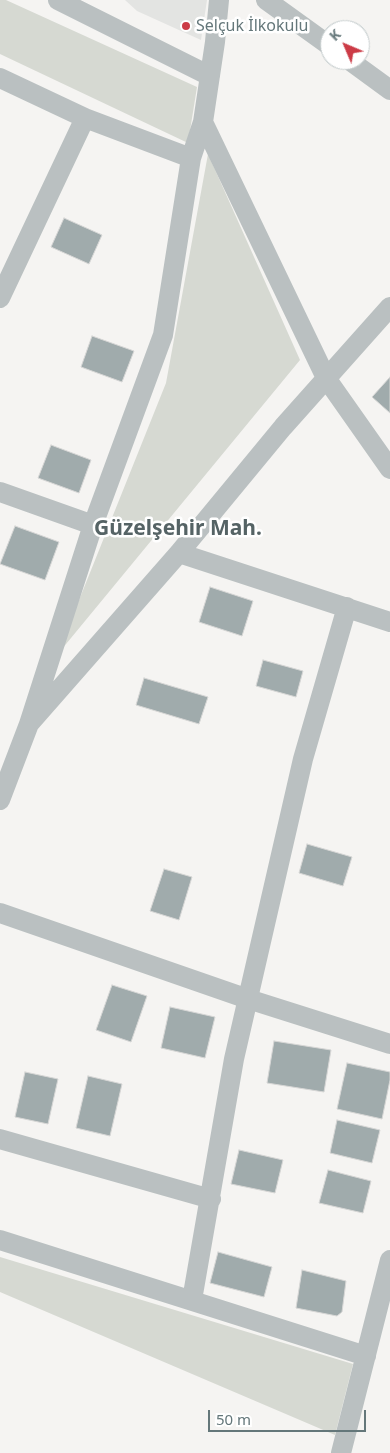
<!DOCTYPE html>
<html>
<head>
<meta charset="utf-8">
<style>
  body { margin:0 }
  #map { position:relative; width:390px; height:1453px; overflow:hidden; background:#f5f4f2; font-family:"Noto Sans",sans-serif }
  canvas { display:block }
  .north { position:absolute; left:320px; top:20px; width:50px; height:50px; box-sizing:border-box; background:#fff; border:1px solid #c1c9ca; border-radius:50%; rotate:315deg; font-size:14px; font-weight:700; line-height:20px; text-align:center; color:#64777a }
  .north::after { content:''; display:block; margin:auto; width:18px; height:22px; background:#cc3b46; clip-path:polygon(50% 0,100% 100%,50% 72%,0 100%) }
  .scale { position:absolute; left:208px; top:1410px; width:158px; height:22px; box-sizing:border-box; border:2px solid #64777a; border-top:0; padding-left:6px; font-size:15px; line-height:18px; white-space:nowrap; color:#64777a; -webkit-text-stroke:4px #fff; paint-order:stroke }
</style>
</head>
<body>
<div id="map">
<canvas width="390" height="1453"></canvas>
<div class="north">K</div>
<div class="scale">50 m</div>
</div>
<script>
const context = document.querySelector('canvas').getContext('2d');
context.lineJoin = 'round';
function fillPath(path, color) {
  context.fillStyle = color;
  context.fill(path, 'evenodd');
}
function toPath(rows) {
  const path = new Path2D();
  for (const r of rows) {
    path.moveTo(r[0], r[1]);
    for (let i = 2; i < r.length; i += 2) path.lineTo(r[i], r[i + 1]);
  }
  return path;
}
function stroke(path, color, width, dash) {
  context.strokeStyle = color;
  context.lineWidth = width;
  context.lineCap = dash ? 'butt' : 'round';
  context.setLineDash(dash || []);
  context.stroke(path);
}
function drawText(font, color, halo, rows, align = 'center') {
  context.font = font + ' "Noto Sans",sans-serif';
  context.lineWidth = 5;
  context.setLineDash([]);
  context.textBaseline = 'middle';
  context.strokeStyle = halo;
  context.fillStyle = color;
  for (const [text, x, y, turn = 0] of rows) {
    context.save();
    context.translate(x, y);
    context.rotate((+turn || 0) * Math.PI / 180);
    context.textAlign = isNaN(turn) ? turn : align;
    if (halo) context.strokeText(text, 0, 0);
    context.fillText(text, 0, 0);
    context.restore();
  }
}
fillPath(toPath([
  [125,0,207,0,201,40,137,11]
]), '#e3e4e2');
fillPath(toPath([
  [0,0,6,0,197,87,188,143,0,54],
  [208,154,300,360,57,655,166,383],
  [0,1257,353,1364,335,1435,0,1292]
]), '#d6d9d2');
const building = toPath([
  [64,218,102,235,89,264,51,247,64,218],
  [92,336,134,351,122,382,81,367,92,336],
  [390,377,390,413,372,397,390,377],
  [51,445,91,460,79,493,38,478,51,445],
  [15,526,59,542,45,580,0,564,15,526],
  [210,587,253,601,242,636,199,622,210,587],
  [263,660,303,671,296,697,256,686,263,660],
  [144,678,208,697,199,724,136,705,144,678],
  [307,844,352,857,343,886,299,873,307,844],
  [164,869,192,877,179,920,150,911,164,869],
  [112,985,147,996,131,1042,96,1030,112,985],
  [170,1007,215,1017,205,1058,161,1048,170,1007],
  [274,1041,331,1050,324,1092,267,1083,274,1041],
  [347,1063,390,1072,390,1080,382,1119,337,1109,347,1063],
  [25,1072,58,1079,48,1124,15,1117,25,1072],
  [88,1076,122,1084,110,1136,76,1128,88,1076],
  [337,1120,380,1130,372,1163,330,1153,337,1120],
  [239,1150,283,1160,275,1193,231,1184,239,1150],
  [328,1170,371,1181,363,1213,319,1203,328,1170],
  [218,1252,272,1267,264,1297,210,1283,218,1252],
  [302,1270,346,1281,342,1312,337,1316,296,1308,302,1270]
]);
fillPath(building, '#a0abac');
stroke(building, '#d6d6d5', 1);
stroke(toPath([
  [58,0,210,76],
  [266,0,330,46],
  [349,60,390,90],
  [0,78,85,118,191,158],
  [203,122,326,378,390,469],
  [0,298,85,118],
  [0,492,93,525],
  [179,553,390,622],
  [29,724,93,525,163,335,191,158,203,122,215,42,219,0],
  [0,800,29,724,179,553,283,427,390,307],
  [0,913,248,999,390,1044],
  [0,1139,211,1199],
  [0,1240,366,1356],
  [192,1300,234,1059,303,759,347,607],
  [341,1453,390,1260]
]), '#bac0c1', 20);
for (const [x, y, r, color] of [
  [186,26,5,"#cc3b46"]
]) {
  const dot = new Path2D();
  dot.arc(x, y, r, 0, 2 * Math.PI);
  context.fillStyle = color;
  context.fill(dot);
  stroke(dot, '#fff', 2);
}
drawText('16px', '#64777a', '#fff', [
  ["Selçuk İlkokulu",196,26]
], 'left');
drawText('bold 21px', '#556365', '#fff', [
  ["Güzelşehir Mah.",178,529]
]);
</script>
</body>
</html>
